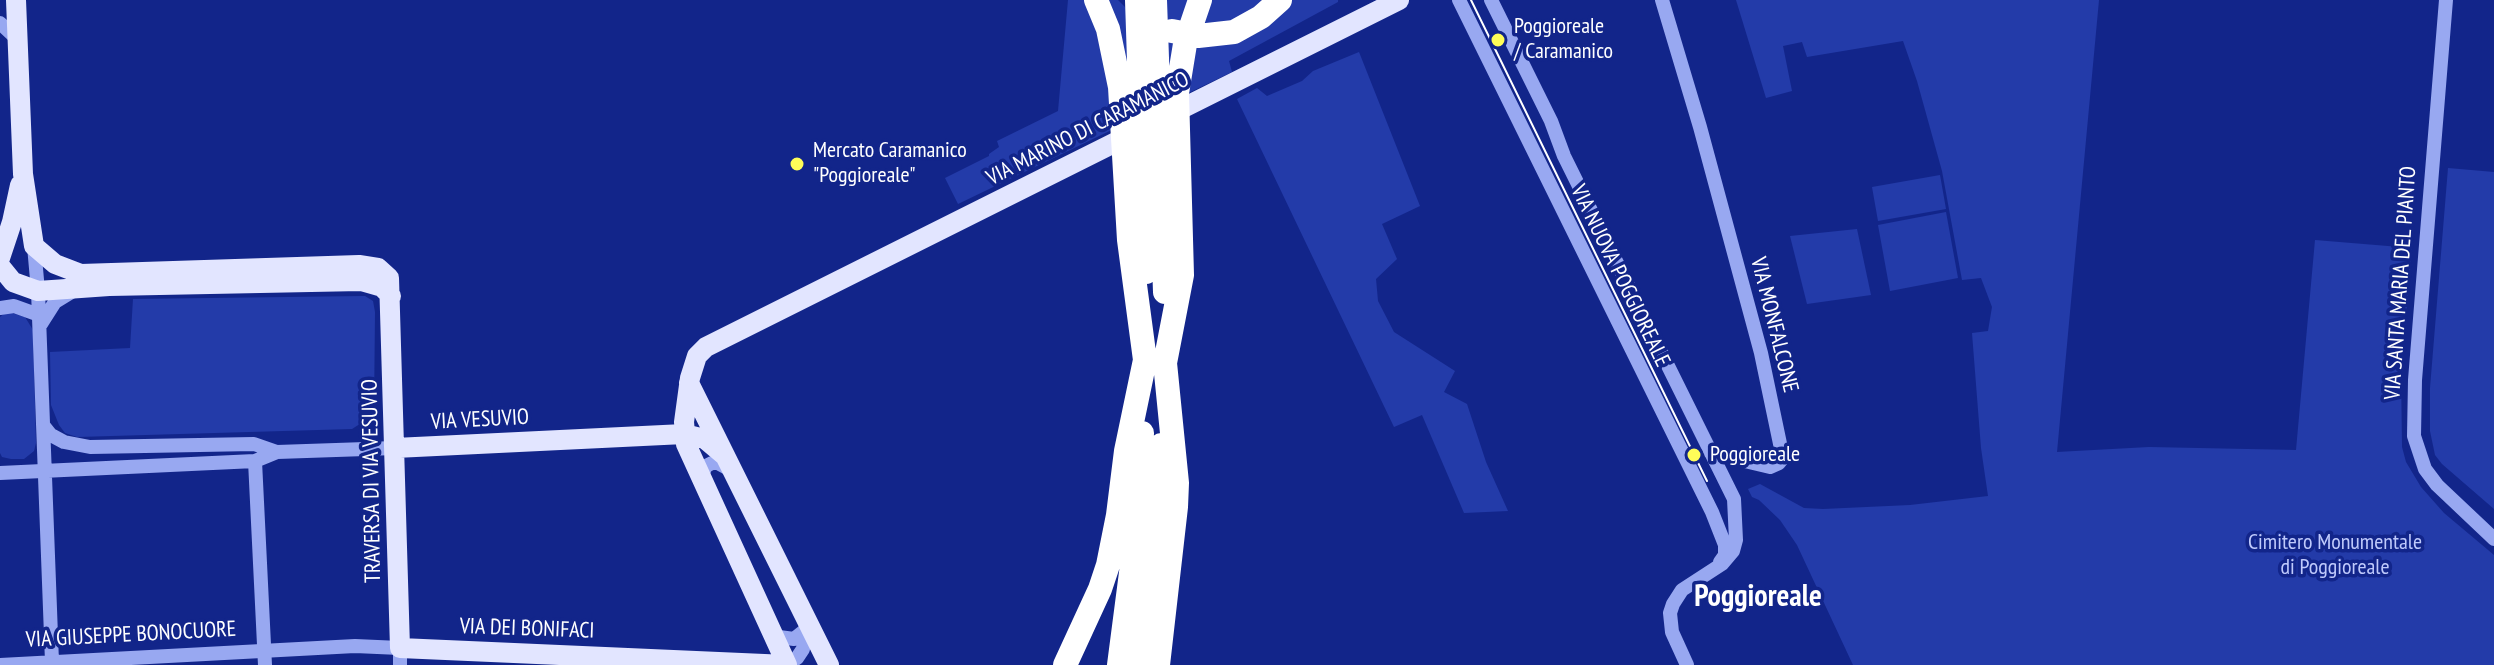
<!DOCTYPE html>
<html>
<head>
<meta charset="utf-8">
<style>
  body { margin:0 }
  canvas { display:block; background:#12258a }
</style>
</head>
<body>
<canvas width="2494" height="665"></canvas>
<script>
const context = document.querySelector('canvas').getContext('2d');
context.lineJoin = 'round';
function fillPath(path, color) {
  context.fillStyle = color;
  context.fill(path, 'evenodd');
}
function toPath(rows) {
  const path = new Path2D();
  for (const r of rows) {
    path.moveTo(r[0], r[1]);
    for (let i = 2; i < r.length; i += 2) path.lineTo(r[i], r[i + 1]);
  }
  return path;
}
function stroke(path, color, width, dash) {
  context.strokeStyle = color;
  context.lineWidth = width;
  context.lineCap = dash ? 'butt' : 'round';
  context.setLineDash(dash || []);
  context.stroke(path);
}
function drawText(font, color, halo, rows, align = 'center') {
  context.font = font + ' "PT Sans Narrow",sans-serif';
  context.lineWidth = 7;
  context.setLineDash([]);
  context.textBaseline = 'middle';
  context.strokeStyle = halo;
  context.fillStyle = color;
  for (const [text, x, y, turn = 0] of rows) {
    context.save();
    context.translate(x, y);
    context.rotate((+turn || 0) * Math.PI / 180);
    context.textAlign = isNaN(turn) ? turn : align;
    if (halo) context.strokeText(text, 0, 0);
    context.fillText(text, 0, 0);
    context.restore();
  }
}
fillPath(toPath([
  [1068,0,1118,0,1146,28,1204,45,1290,0,1338,0,1338,2,1229,61,1232,72,958,204,945,178,989,156,989,154,999,147,997,141,1058,111],
  [1140,0,1269,0,1238,22,1179,28,1149,10],
  [1736,0,2099,0,2057,452,2149,447,2296,450,2315,240,2412,248,2401,374,2402,447,2406,462,2421,487,2444,513,2494,555,2494,665,1853,665,1797,545,1780,520,1759,500,1752,497,1748,489,1760,484,1804,508,1823,509,1910,505,1988,496,1981,448,1972,333,1988,331,1992,307,1981,278,1962,280,1942,171,1917,81,1903,41,1807,57,1802,42,1783,46,1792,91,1766,98],
  [1359,52,1420,206,1382,224,1397,259,1376,279,1378,301,1394,332,1455,371,1444,392,1467,404,1486,462,1508,511,1464,513,1422,415,1394,427,1237,99,1257,88,1267,96,1302,81,1313,71],
  [2448,168,2494,172,2494,509,2442,464,2435,455,2430,431,2430,388],
  [1940,175,1946,209,1878,221,1872,187],
  [1946,212,1958,278,1890,291,1878,225],
  [1857,229,1871,295,1807,304,1790,236],
  [365,296,373,301,375,312,374,409,366,420,352,429,77,437,65,433,59,425,51,405,50,352,130,348,133,299],
  [5,313,12,313,25,317,33,330,36,443,34,451,24,459,11,459,2,457,0,453,0,317]
]), '#233ba9');
stroke(toPath([
  [1459,0,1712,512,1725,545,1725,555,1720,562],
  [1491,0,1551,121,1564,156,1734,499,1736,540,1733,551,1722,564,1682,590,1673,604,1670,613,1672,632,1687,665],
  [1662,0,1700,127,1761,353,1783,458,1779,463,1770,467,1711,453],
  [2446,0,2415,380,2414,436,2425,469,2437,485,2494,539],
  [0,23,17,39],
  [34,246,38,291,52,662],
  [0,308,14,306,39,315],
  [41,324,55,302,73,291],
  [43,425,51,435,64,442,90,447,254,444,277,452,395,448],
  [255,461,265,665],
  [0,473,255,461,277,452],
  [700,479,706,466,712,463,718,463,731,470],
  [771,631,779,637,794,639,804,631,808,623],
  [0,665,355,646,400,648,400,665],
  [787,665,797,658,803,649,808,624]
]), '#98a8f1', 14);
stroke(toPath([
  [16,0,23,174,34,246,55,264,81,274,359,265,378,268,389,278,400,648,787,665],
  [1167,116,1399,0],
  [0,258,12,222,20,185],
  [0,266,13,282,38,291,109,286,361,281,382,287,391,296],
  [689,383,829,665],
  [395,448,684,434,705,439,724,455],
  [787,665,686,444,684,422,690,378,697,356,706,347,1134,133]
]), '#e2e5ff', 20);
stroke(toPath([
  [1137,0,1146,272],
  [1155,0,1165,292],
  [1172,31,1198,36,1234,32,1261,17,1280,0],
  [1065,665,1100,589,1108,565,1118,515,1126,451,1145,360,1129,240,1120,87,1108,29,1096,0],
  [1119,665,1132,565,1142,433],
  [1139,665,1155,523,1161,445],
  [1158,665,1176,507,1177,483,1165,363,1182,275,1177,93,1185,44,1200,0]
]), '#fff', 24);
stroke(toPath([
  [1471,0,1707,481]
]), '#fff', 2);
for (const [x, y, r, color] of [
  [1498,40,8,"#fffd58"],
  [797,164,8,"#fffd58"],
  [1694,455,8,"#fffd58"]
]) {
  const dot = new Path2D();
  dot.arc(x, y, r, 0, 2 * Math.PI);
  context.fillStyle = color;
  context.fill(dot);
  stroke(dot, '#12258a', 3);
}
drawText('22px', '#fff', '#12258a', [
  ["Poggioreale",1514,27],
  ["/ Caramanico",1514,52],
  ["Mercato Caramanico",813,151],
  ["\"Poggioreale\"",813,176],
  ["Poggioreale",1710,455]
], 'left');
drawText('22px', '#fff', '#12258a', [
  ["VIA MARINO DI CARAMANICO",1088,129,-27],
  ["VIA NUOVA POGGIOREALE",1620,276,64],
  ["VIA SANTA MARIA DEL PIANTO",2401,283,-86],
  ["VIA MONFALCONE",1774,325,76],
  ["VIA VESUVIO",480,420,-3],
  ["TRAVERSA DI VIA VESUVIO",372,481,-91],
  ["VIA DEI BONIFACI",527,629,2],
  ["VIA GIUSEPPE BONOCUORE",131,635,-3]
]);
drawText('22px', '#bfcafc', '#12258a', [
  ["Cimitero Monumentale",2335,543],
  ["di Poggioreale",2335,568]
]);
drawText('bold 30px', '#fff', '#12258a', [
  ["Poggioreale",1758,597]
]);
</script>
</body>
</html>
